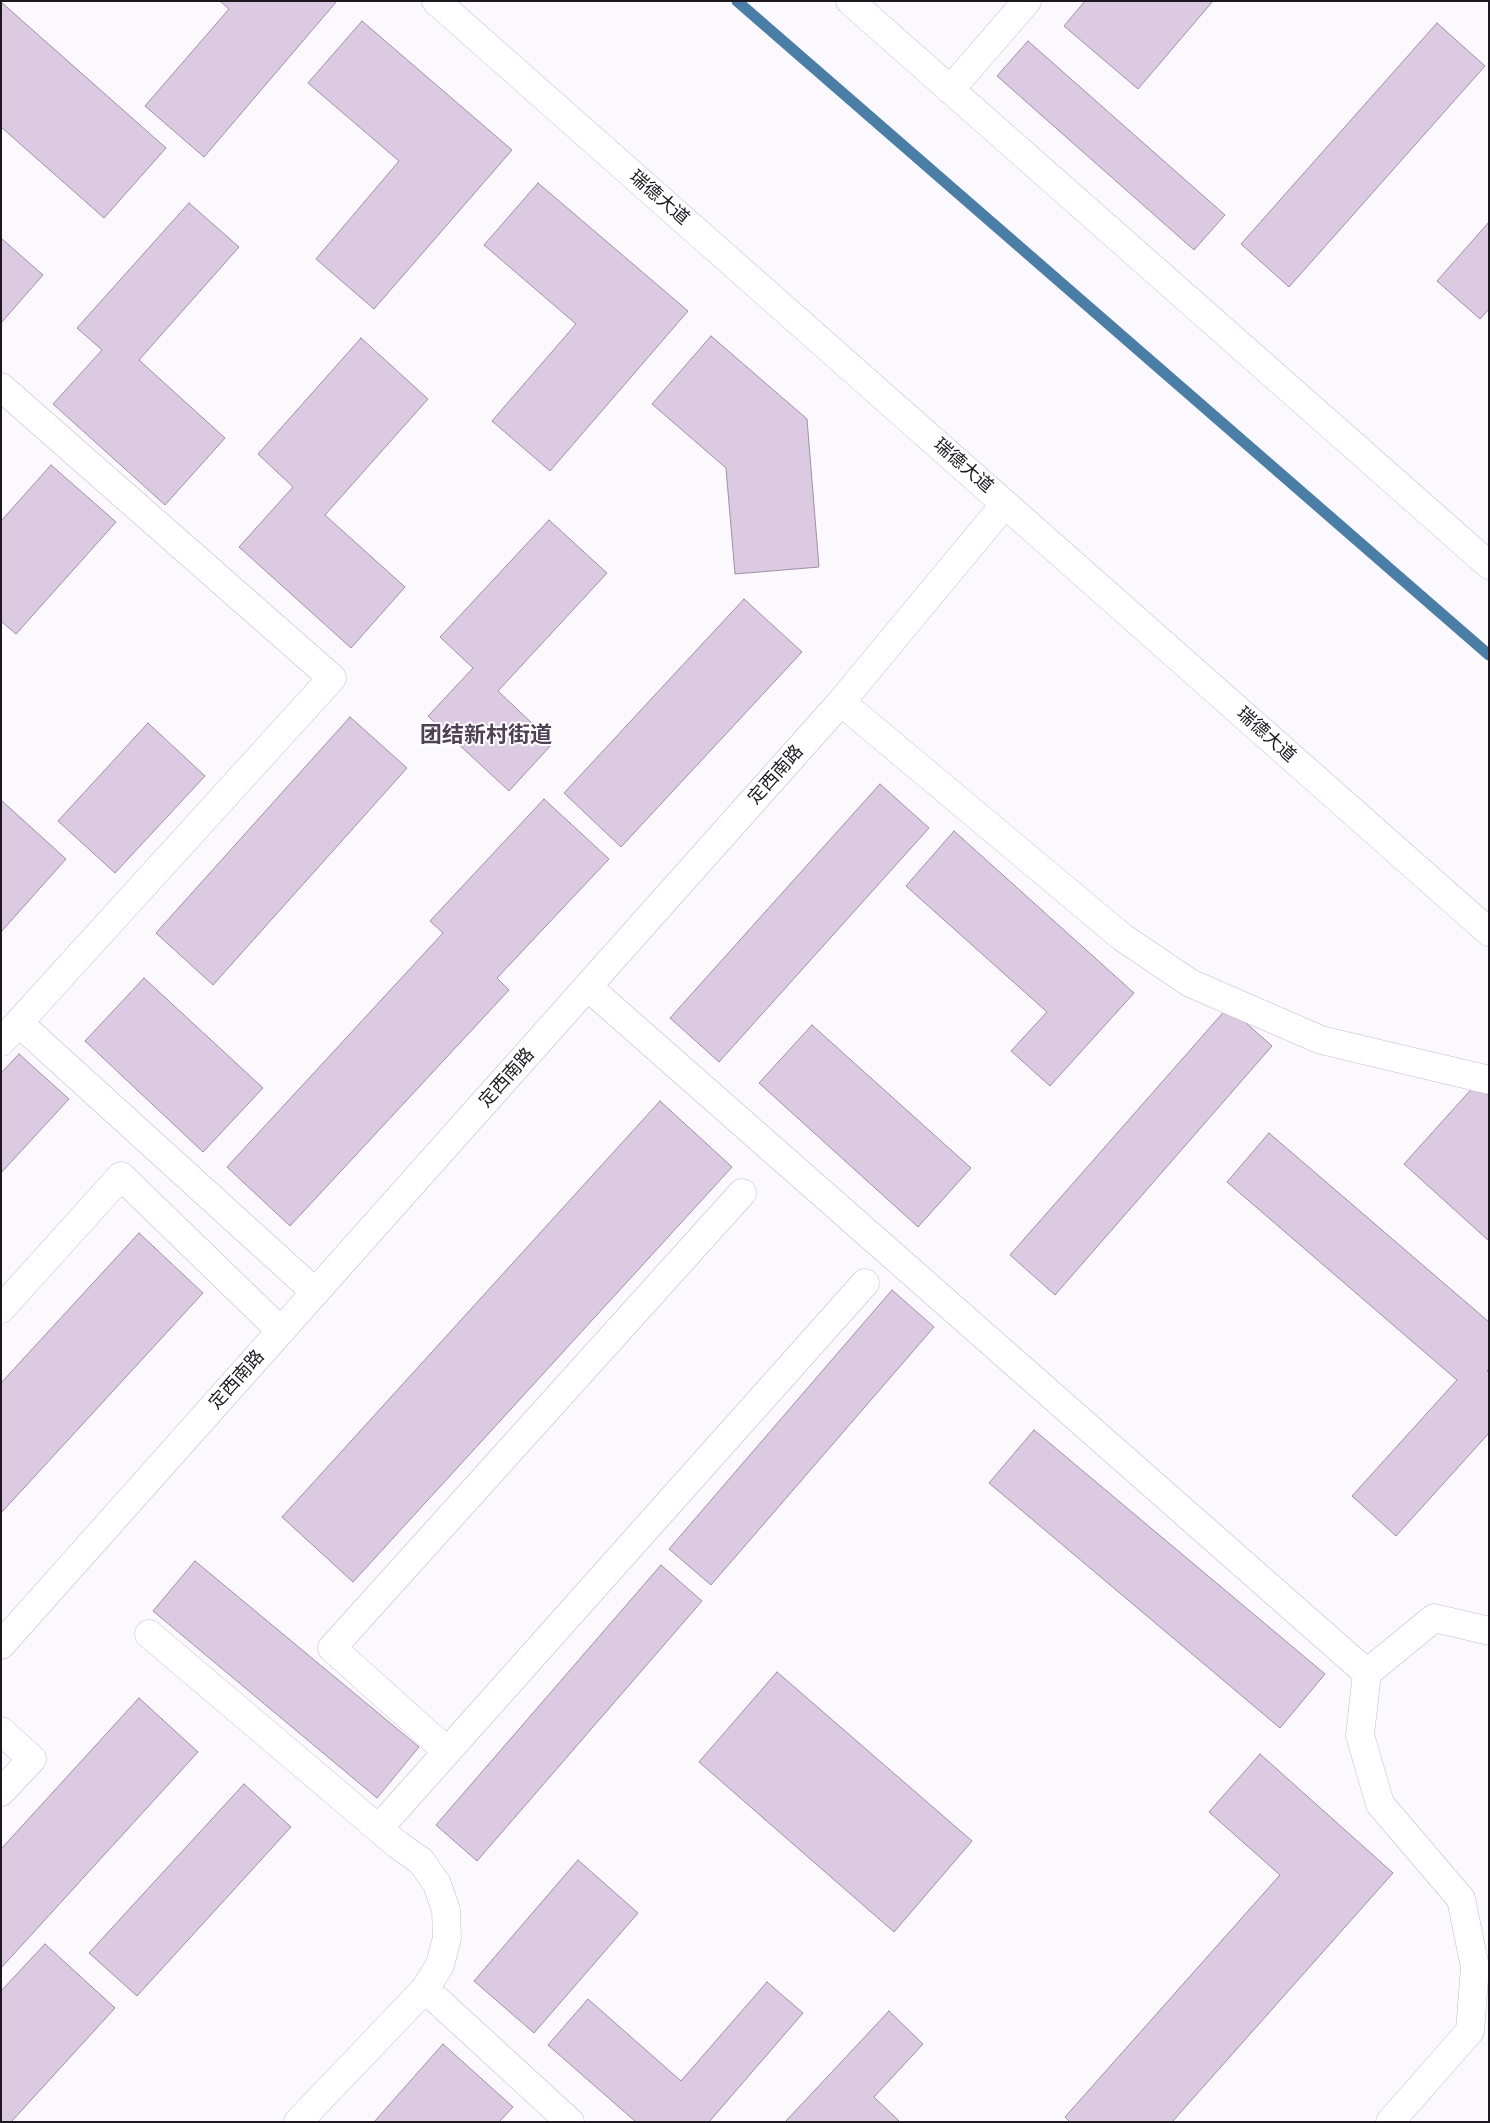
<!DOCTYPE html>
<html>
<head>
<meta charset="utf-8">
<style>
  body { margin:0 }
  #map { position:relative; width:1490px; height:2123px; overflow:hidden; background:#fcf9fe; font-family:Manrope,sans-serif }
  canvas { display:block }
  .frame { position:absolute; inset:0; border:2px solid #1d1720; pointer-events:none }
</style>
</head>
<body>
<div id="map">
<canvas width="1490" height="2123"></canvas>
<div class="frame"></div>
</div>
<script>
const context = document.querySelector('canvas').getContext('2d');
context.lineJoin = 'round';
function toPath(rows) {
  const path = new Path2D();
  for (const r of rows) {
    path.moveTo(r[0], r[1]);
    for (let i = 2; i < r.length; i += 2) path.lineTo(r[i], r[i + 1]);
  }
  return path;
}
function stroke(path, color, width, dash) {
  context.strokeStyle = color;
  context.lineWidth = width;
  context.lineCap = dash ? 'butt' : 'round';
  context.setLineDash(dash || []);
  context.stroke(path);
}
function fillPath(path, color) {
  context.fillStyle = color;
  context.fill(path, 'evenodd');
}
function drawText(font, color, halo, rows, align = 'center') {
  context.font = font + ' Manrope,"Noto Sans SC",sans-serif';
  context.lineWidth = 4;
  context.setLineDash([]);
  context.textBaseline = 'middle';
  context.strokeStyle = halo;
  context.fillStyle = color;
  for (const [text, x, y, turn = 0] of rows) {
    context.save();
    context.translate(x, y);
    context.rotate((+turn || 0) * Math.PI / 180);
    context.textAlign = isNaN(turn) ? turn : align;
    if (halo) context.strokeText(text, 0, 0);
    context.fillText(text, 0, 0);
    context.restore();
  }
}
stroke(toPath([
  [737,1,1489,655]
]), '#4a7ea7', 11);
const building = toPath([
  [220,1,337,1,204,157,145,106,229,9,220,1],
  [1085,1,1213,1,1138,89,1064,26,1085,1],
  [1,2,166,148,104,218,1,127,1,2],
  [362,21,512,150,374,309,316,259,399,161,308,83,362,21],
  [1437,23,1485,66,1289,287,1241,244,1437,23],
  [1028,41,1225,215,1194,250,997,76,1028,41],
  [538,183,688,311,550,471,492,421,576,324,484,245,538,183],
  [189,203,239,247,139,360,225,438,165,505,53,404,102,350,77,328,189,203],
  [1489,222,1489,309,1480,319,1437,281,1489,222],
  [1,238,43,275,1,323,1,238],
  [711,336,807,419,819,567,735,574,726,468,652,404,711,336],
  [361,338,428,399,325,515,405,587,351,648,239,547,293,487,258,454,361,338],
  [51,465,116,522,16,634,1,621,1,521,51,465],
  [549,520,607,573,498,691,553,743,509,791,428,716,473,668,440,637,549,520],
  [744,599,802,652,621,847,564,793,744,599],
  [350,717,407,768,213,985,156,933,350,717],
  [148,723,205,776,115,873,58,821,148,723],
  [880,784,929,828,719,1062,670,1018,880,784],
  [544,799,609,859,497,978,509,990,290,1226,227,1167,443,933,430,921,544,799],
  [1,800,66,859,1,932,1,800],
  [954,831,1134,993,1050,1086,1011,1051,1047,1012,906,886,954,831],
  [144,978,263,1088,203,1152,85,1041,144,978],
  [1228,1007,1272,1046,1055,1295,1010,1255,1228,1007],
  [812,1025,971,1168,918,1227,759,1083,812,1025],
  [19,1054,69,1099,1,1173,1,1073,19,1054],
  [1476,1084,1489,1096,1489,1241,1404,1164,1476,1084],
  [660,1101,732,1167,353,1582,282,1517,660,1101],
  [1269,1133,1489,1322,1489,1368,1487,1371,1489,1373,1489,1433,1396,1536,1352,1496,1457,1380,1227,1182,1269,1133],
  [139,1233,203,1293,1,1513,1,1383,139,1233],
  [892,1290,934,1327,711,1585,669,1549,892,1290],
  [1034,1430,1325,1674,1280,1728,989,1483,1034,1430],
  [195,1561,419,1747,377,1798,153,1611,195,1561],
  [661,1565,702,1601,477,1861,436,1825,661,1565],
  [777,1672,972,1841,894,1932,699,1762,777,1672],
  [139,1698,198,1752,1,1968,1,1849,139,1698],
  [1260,1754,1393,1873,1172,2122,1070,2122,1065,2117,1280,1875,1209,1812,1260,1754],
  [244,1784,291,1827,137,1996,89,1953,244,1784],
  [578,1860,638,1913,534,2033,474,1981,578,1860],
  [45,1944,115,2008,11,2122,1,2122,1,1991,45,1944],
  [767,1982,803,2013,709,2122,636,2122,548,2045,588,1999,681,2081,767,1982],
  [889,2011,923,2044,874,2097,900,2122,785,2122,889,2011],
  [443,2044,513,2107,499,2122,374,2122,443,2044]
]);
fillPath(building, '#dbcae2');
stroke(building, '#9f8fa6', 1);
const minor = toPath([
  [436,1,1489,932],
  [850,1,1489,565],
  [950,90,1027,1],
  [1,387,332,678,1,1042],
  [841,702,1122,937,1190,983,1321,1040,1489,1080],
  [588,987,1367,1673],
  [19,1023,315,1292],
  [1,1309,121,1176,281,1331],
  [149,1634,398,1845,421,1861,437,1884,446,1910,447,1938,440,1965,425,1989,298,2122],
  [1,1645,841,702,1005,504],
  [1,1731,32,1759,1,1792],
  [447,1751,332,1648,742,1193],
  [379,1828,865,1283],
  [425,1989,570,2122],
  [1390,2122,1470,2031,1475,1967,1461,1899,1380,1804,1360,1735,1367,1673,1434,1618,1489,1631]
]);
stroke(minor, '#c9b8d0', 29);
stroke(minor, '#fff', 28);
drawText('18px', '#1d1720', '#fff', [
  ["瑞德大道",659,198,41],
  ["瑞德大道",963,466,41],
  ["瑞德大道",1266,735,42],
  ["定西南路",776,775,-48],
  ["定西南路",507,1078,-48],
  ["定西南路",237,1380,-48]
]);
drawText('bold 22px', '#4f4155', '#fff', [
  ["团结新村街道",486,736]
]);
</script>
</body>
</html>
